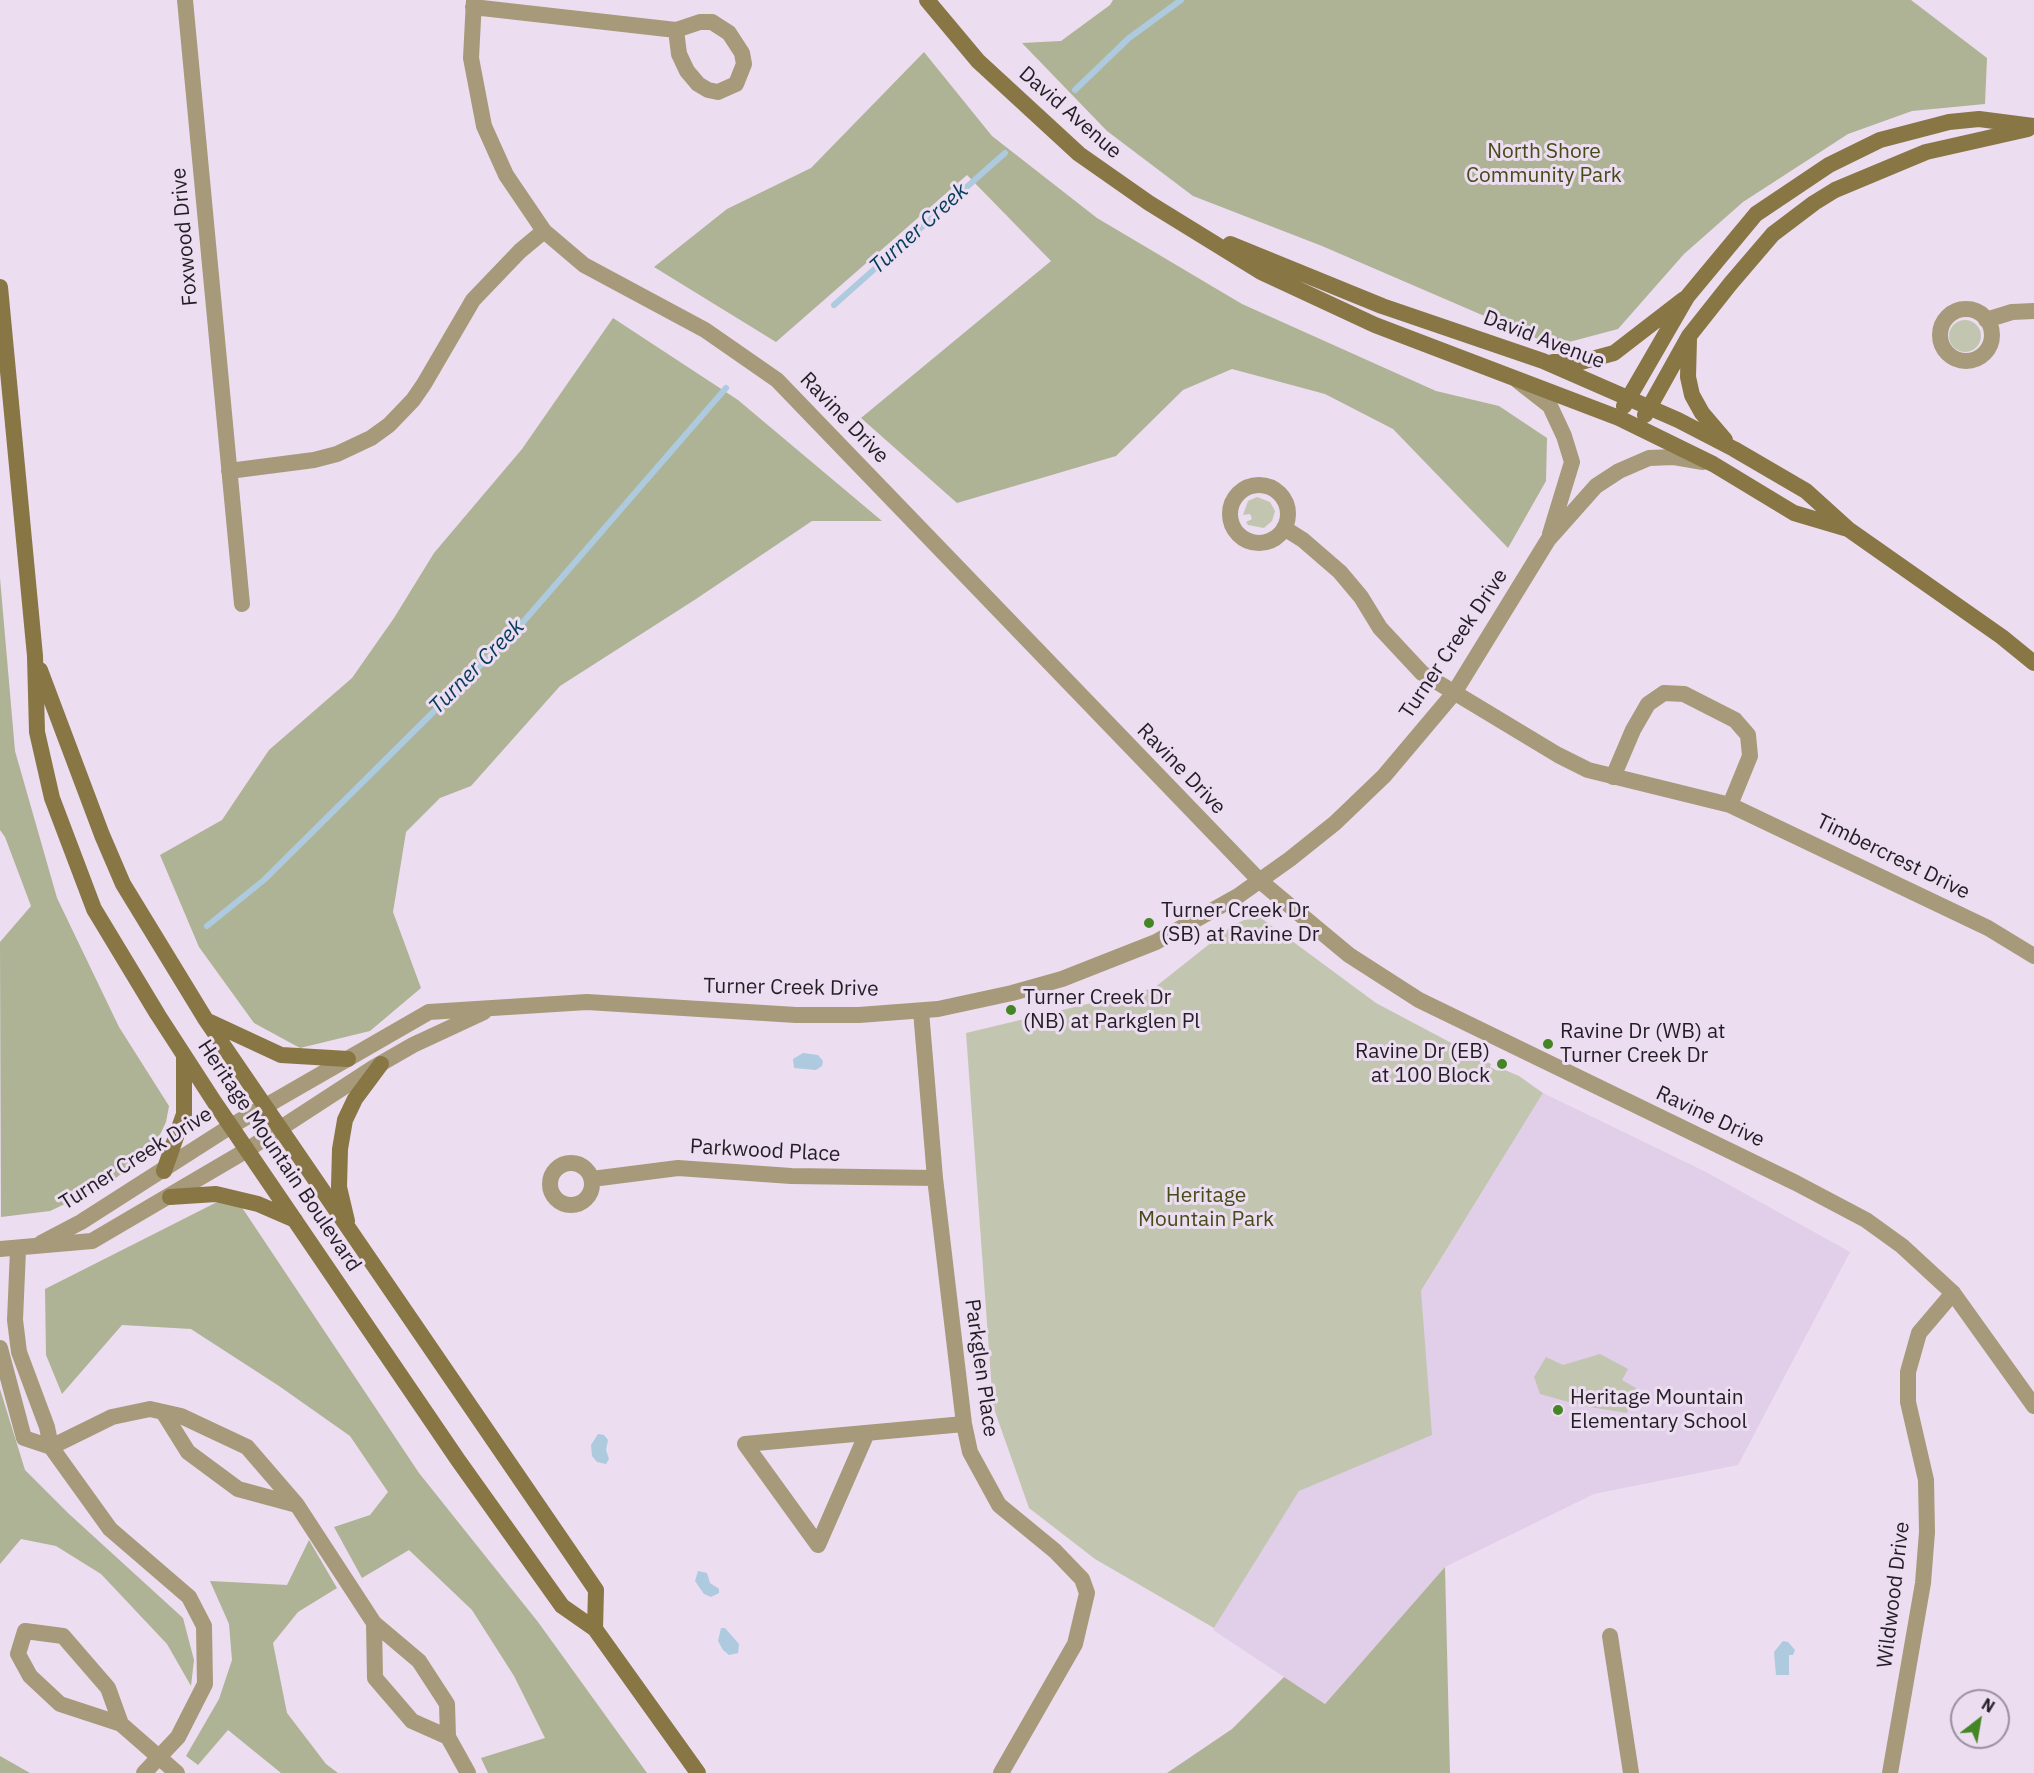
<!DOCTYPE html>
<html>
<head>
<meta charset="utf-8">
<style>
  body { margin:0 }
  #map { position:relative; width:2034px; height:1773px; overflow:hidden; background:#ecddf1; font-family:"IBM Plex Sans",sans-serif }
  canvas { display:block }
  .north { position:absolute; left:1950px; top:1689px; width:60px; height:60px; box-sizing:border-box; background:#ecddf1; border:2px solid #9c919f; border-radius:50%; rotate:31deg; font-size:16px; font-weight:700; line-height:24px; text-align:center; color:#231e25 }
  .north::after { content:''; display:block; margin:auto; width:21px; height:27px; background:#448526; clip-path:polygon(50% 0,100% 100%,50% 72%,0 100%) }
</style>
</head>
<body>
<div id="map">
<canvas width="2034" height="1773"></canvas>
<div class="north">N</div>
</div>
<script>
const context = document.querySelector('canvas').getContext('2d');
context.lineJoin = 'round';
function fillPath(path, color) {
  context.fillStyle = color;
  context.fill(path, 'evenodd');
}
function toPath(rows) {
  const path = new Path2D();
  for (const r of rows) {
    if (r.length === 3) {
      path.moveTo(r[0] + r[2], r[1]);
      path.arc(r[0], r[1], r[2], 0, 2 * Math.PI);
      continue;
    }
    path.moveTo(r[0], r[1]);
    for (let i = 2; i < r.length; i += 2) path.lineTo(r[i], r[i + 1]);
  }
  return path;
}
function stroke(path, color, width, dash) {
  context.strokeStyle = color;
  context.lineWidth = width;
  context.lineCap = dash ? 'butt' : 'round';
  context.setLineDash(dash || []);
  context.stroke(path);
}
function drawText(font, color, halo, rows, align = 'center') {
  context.font = font + ' "IBM Plex Sans",sans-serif';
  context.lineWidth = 6;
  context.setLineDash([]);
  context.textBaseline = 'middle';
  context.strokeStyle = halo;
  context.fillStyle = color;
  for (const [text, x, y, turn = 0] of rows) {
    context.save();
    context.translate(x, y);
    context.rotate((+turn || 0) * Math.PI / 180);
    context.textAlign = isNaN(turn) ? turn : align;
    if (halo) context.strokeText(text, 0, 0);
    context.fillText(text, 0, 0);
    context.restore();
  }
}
fillPath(toPath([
  [1543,1093,1706,1172,1850,1252,1738,1465,1594,1494,1445,1567,1325,1704,1213,1630]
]), '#e1cee8');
fillPath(toPath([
  [1965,336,16],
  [1257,497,1270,502,1275,511,1272,521,1264,528,1248,525,1246,522,1252,519,1250,514,1243,515,1248,501],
  [1261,918,1376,1003,1491,1064,1490,1067,1498,1071,1500,1068,1519,1076,1543,1093,1421,1291,1432,1435,1299,1491,1214,1628,1095,1559,1029,1508,993,1406,966,1033,1154,988,1232,926,1244,920],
  [1600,1354,1628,1369,1622,1380,1636,1388,1627,1413,1583,1406,1540,1394,1534,1377,1546,1357,1563,1365]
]), '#c2c6b1');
fillPath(toPath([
  [1113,0,1911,0,1987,58,1985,104,1912,111,1848,134,1743,202,1684,254,1618,329,1554,346,1322,246,1193,196,1107,131,1022,43,1061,41,1110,5],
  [924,52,992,136,1097,218,1242,304,1436,391,1499,406,1547,438,1546,481,1508,548,1393,429,1325,394,1232,369,1183,390,1116,456,957,503,861,418,1051,261,967,175,776,342,654,267,727,209,811,168],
  [613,318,738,400,882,521,812,521,696,599,560,686,471,786,440,798,406,832,393,912,421,988,370,1031,300,1048,254,1023,199,947,160,855,222,820,269,750,352,678,394,618,434,553,522,449],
  [0,578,15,751,57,898,119,1027,169,1106,166,1122,158,1139,134,1164,108,1184,50,1211,1,1217,0,942,31,906,5,837,0,830],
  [233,1194,419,1473,538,1622,647,1773,488,1773,481,1758,545,1738,514,1676,472,1610,409,1550,362,1578,334,1527,370,1515,388,1492,350,1436,279,1386,191,1329,122,1325,62,1394,46,1355,45,1289],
  [0,1389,25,1470,68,1513,183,1618,194,1660,191,1686,167,1644,101,1574,56,1546,21,1539,0,1564],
  [309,1540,337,1588,298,1612,273,1643,287,1713,326,1764,338,1773,281,1773,228,1730,198,1765,186,1756,219,1699,232,1660,229,1624,210,1581,287,1585],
  [1445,1567,1450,1773,1167,1773,1232,1729,1284,1677,1325,1704],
  [0,1756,30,1773,0,1773]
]), '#adb394');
fillPath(toPath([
  [803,1053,818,1055,823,1061,822,1066,816,1070,794,1068,793,1059],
  [598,1434,604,1435,608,1440,606,1450,609,1459,606,1464,597,1462,592,1456,591,1445],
  [698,1571,707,1573,710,1583,719,1589,719,1593,711,1597,704,1594,695,1581],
  [721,1628,725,1628,739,1644,738,1653,729,1655,723,1650,718,1641],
  [1783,1641,1788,1642,1795,1650,1793,1655,1789,1655,1789,1675,1776,1675,1774,1652]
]), '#adcadf');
stroke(toPath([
  [1075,90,1129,38,1181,0],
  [834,305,1005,153],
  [207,926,264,880,518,628,726,388]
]), '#adcadf', 6);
stroke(toPath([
  [185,0,242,604],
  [474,0,471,58,484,126,506,175,544,231,584,265,705,330,777,380,1260,881],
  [473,7,676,30,700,22,712,22,729,33,742,53,744,64,736,84,718,92,708,90,698,84,687,71,679,54,676,30],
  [1966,335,26],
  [1986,320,2012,312,2034,311],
  [229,471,314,460,337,454,371,438,389,425,413,400,424,384,473,300,520,251,544,231],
  [1259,514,29],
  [1284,528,1303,540,1340,572,1361,597,1380,628,1422,673,1558,755,1588,770,1730,805,1988,928,2034,956],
  [1613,777,1633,730,1648,704,1664,693,1684,694,1735,720,1748,735,1750,756,1730,805],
  [921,1011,935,1178,964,1424,970,1452,999,1505,1055,1551,1082,1579,1087,1593,1075,1644,1001,1773],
  [571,1184,21],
  [592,1179,678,1168,791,1176,935,1178],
  [41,1243,81,1222,231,1126],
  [0,1249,92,1241,247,1150],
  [18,1250,15,1320,19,1352,47,1427,51,1447,110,1529,189,1597,204,1626,205,1684,178,1737,144,1773],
  [0,1348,24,1438,51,1447],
  [867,1433,818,1545,745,1444,964,1424],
  [51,1447,112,1417,150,1409,181,1416,247,1447,297,1505,238,1489,188,1452,163,1412],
  [297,1505,374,1623],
  [1610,1636,1631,1773],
  [121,1724,60,1704,30,1676,18,1654,25,1631,63,1636,108,1688,121,1724,177,1773],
  [448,1737,412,1721,375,1678,374,1623,419,1661,447,1704,448,1737,468,1773],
  [1890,1773,1923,1583,1927,1532,1926,1480,1908,1402,1908,1372,1919,1333,1953,1293]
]), '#a69a7a', 16);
stroke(toPath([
  [1518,381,1550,406,1564,436,1572,462,1550,534],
  [1260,881,1349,955,1419,1000,1796,1183,1866,1220,1902,1246,1953,1293,2034,1406],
  [231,1126,429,1012,587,1002,796,1015,859,1015,938,1009,1012,993,1062,979,1156,942,1238,896,1290,859,1335,823,1384,776,1454,693,1548,540,1596,486,1619,471,1649,458,1674,457,1703,462],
  [247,1150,373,1068,413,1045,484,1012]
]), '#a69a7a', 16);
stroke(toPath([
  [927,0,978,61,1079,154,1149,203,1261,272,1375,325,1619,418,1713,464,1794,513,1848,529],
  [1230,244,1382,306,1543,361,1678,420,1734,449,1806,491,1848,529,2002,637,2034,663],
  [0,287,35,656,37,732,52,798,94,909,158,1015,215,1103,458,1460,562,1606,595,1629,698,1773],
  [1689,339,1688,377,1692,395,1702,413,1725,440],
  [1553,362,1581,362,1614,353,1684,299],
  [1624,406,1687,297,1756,214,1829,165,1880,140,1949,122,1979,119,2034,126],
  [1645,415,1689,336,1731,283,1773,234,1814,203,1835,190,1926,152,2028,129],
  [40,670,102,835,123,884,206,1020,596,1590,595,1629],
  [210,1022,281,1055,348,1059],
  [164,1171,184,1114,184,1056],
  [170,1197,216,1194,258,1204,295,1220],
  [347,1221,339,1187,340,1149,345,1120,355,1099,381,1064]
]), '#887645', 16);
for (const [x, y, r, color] of [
  [1149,923,6,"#448526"],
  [1011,1010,6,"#448526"],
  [1548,1044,6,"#448526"],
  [1502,1064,6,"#448526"],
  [1558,1410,6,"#448526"]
]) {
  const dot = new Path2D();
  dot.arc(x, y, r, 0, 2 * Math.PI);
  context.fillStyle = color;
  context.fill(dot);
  stroke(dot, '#ecddf1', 2);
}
drawText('21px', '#231e25', '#ecddf1', [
  ["David Avenue",1070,113,41],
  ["Foxwood Drive",185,237,-95],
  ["David Avenue",1544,340,21],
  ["Ravine Drive",844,418,46],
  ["Turner Creek Drive",1454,644,-56],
  ["Ravine Drive",1181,769,46],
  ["Timbercrest Drive",1893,857,26],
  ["Turner Creek Drive",791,988,1],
  ["Ravine Drive",1710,1117,25],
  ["Parkwood Place",765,1151,3],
  ["Heritage Mountain Boulevard",279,1156,56],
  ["Turner Creek Drive",136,1159,-32],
  ["Parkglen Place",981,1368,82],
  ["Wildwood Drive",1894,1595,-83]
]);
drawText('21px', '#454c18', '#ecddf1', [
  ["North Shore",1544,152],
  ["Community Park",1544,176],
  ["Heritage",1206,1196],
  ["Mountain Park",1206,1220]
]);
drawText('21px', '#231e25', '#ecddf1', [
  ["Turner Creek Dr",1161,911],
  ["(SB) at Ravine Dr",1161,935],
  ["Turner Creek Dr",1023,998],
  ["(NB) at Parkglen Pl",1023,1022],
  ["Ravine Dr (WB) at",1560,1032],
  ["Turner Creek Dr",1560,1056],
  ["Ravine Dr (EB)",1490,1052,"right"],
  ["at 100 Block",1490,1076,"right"],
  ["Heritage Mountain",1570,1398],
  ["Elementary School",1570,1422]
], 'left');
drawText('italic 22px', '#043c5a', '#ecddf1', [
  ["Turner Creek",919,229,-42],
  ["Turner Creek",477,667,-45]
]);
</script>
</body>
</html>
